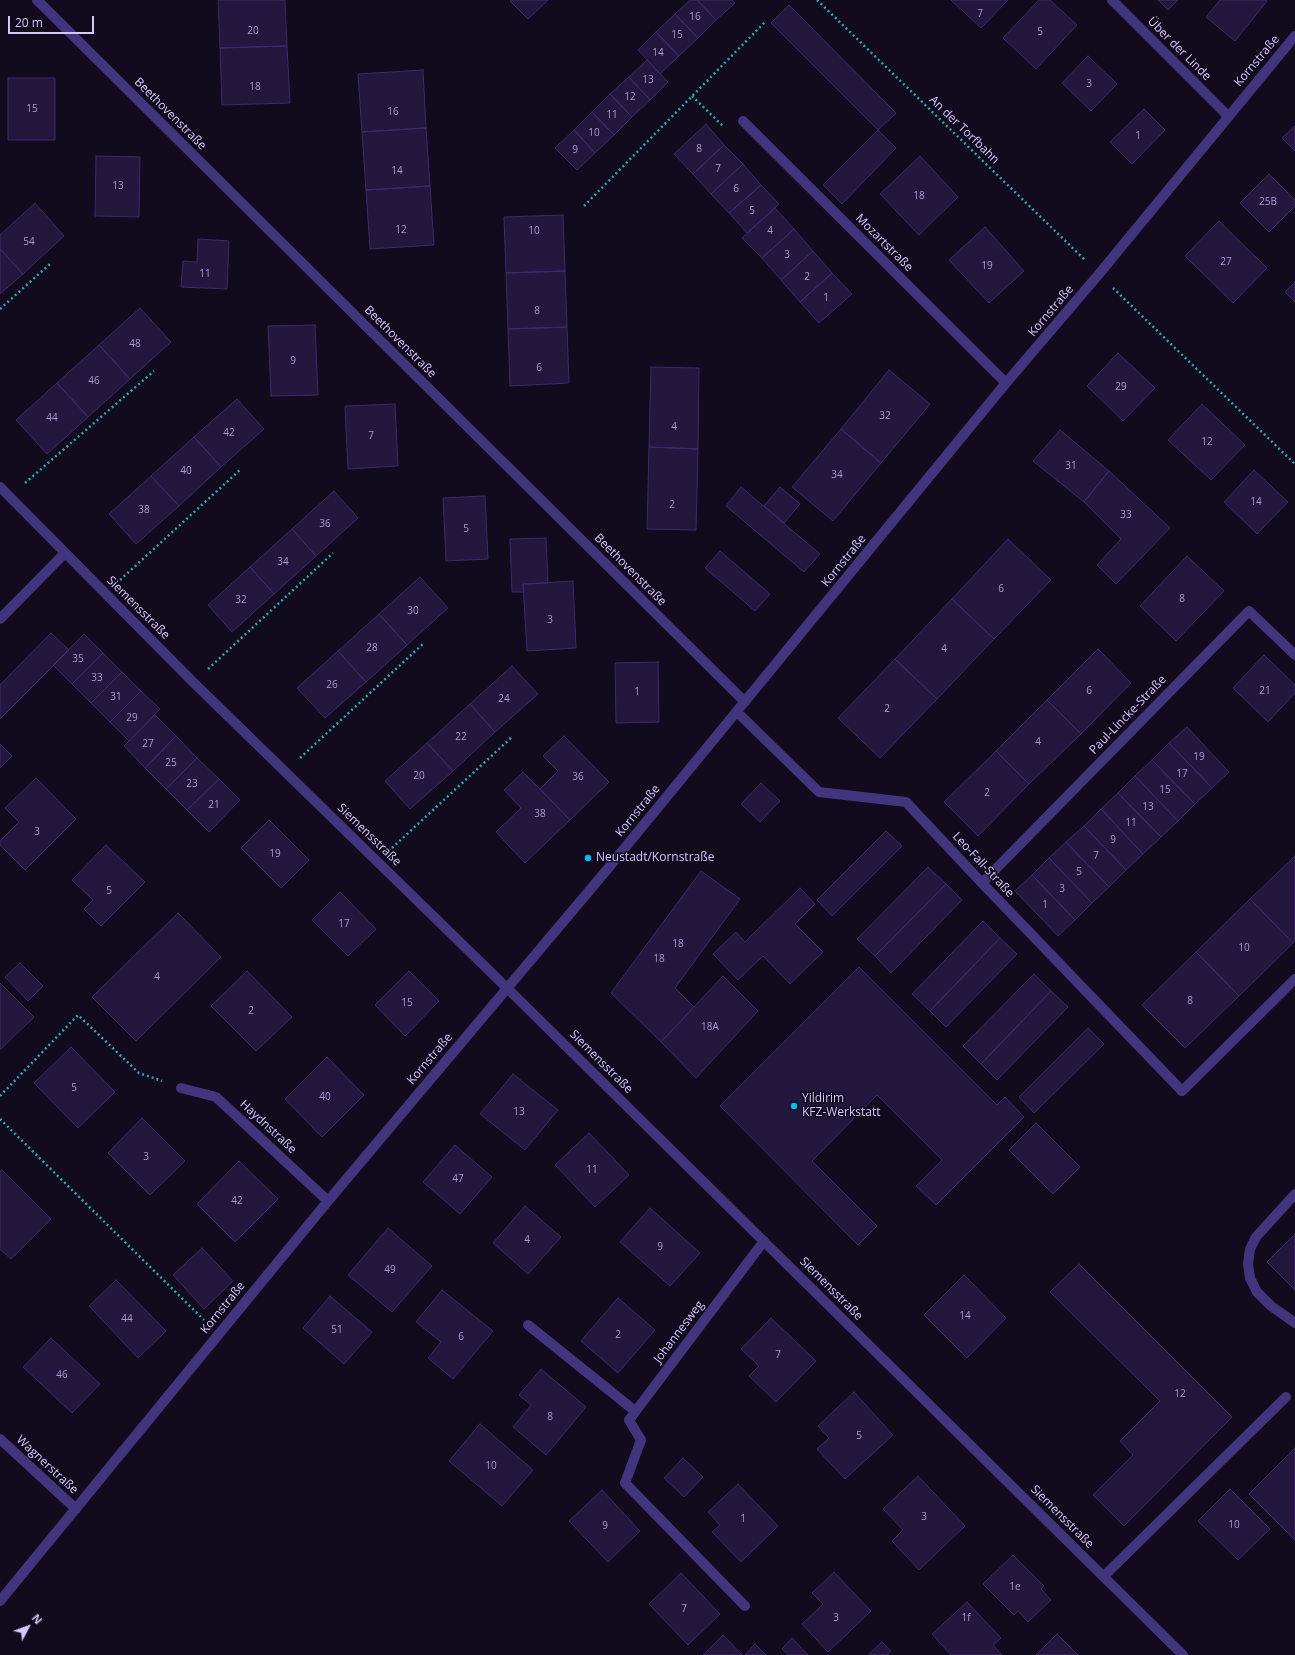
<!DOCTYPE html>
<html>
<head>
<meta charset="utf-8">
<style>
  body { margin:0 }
  #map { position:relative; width:1295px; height:1655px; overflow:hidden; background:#110b1d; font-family:"Open Sans",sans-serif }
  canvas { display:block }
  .north { position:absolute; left:8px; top:1607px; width:40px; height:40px; -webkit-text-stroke:3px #110b1d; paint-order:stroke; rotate:49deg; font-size:11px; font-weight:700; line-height:16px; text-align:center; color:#d4c8ff }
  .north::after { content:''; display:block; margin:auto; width:14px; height:18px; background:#d4c8ff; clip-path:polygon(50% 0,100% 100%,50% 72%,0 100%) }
  .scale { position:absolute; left:8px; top:16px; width:86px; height:18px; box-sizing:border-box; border:2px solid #d4c8ff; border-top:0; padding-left:5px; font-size:12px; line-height:14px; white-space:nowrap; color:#d4c8ff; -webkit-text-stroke:3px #110b1d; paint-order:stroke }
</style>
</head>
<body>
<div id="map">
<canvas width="1295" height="1655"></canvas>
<div class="north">N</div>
<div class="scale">20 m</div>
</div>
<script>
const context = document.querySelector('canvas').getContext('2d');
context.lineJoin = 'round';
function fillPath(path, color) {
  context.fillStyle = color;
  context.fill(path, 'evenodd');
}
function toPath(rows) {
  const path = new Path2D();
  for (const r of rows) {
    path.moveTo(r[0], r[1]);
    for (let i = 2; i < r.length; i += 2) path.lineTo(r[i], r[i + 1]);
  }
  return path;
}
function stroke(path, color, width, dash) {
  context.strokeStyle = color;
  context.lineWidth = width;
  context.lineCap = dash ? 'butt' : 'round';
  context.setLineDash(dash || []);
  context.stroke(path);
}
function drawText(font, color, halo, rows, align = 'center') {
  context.font = font + ' "Open Sans",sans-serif';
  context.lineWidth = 3;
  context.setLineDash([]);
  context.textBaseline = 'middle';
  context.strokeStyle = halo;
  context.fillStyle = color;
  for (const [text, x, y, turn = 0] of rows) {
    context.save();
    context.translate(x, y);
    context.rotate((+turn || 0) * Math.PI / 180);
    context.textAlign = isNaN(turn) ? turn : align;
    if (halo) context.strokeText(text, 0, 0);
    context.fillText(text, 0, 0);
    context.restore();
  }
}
const building = toPath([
  [218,0,285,0,287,46,220,48,218,0],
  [511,0,548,0,528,19,510,1,511,0],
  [690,0,697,0,716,20,698,38,675,14,690,0],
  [697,0,732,0,735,3,716,20,697,0],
  [951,0,1008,0,981,28,951,0],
  [1039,0,1050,0,1077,25,1036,69,1003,38,1039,0],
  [1158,0,1178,0,1168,10,1158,0],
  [1220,0,1265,0,1267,1,1235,41,1206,17,1220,0],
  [789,5,896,113,878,130,771,23,789,5],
  [675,14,698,38,679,56,656,32,675,14],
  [656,32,679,56,660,74,638,50,656,32],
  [287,46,290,103,222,105,220,48,287,46],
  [1088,56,1117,84,1091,111,1062,83,1088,56],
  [647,60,668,82,650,100,629,77,647,60],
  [423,70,426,128,362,132,358,74,423,70],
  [629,77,650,100,632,117,610,94,629,77],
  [8,78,55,78,55,140,8,140,8,78],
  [610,94,632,117,614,135,592,112,610,94],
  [1144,109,1165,130,1132,164,1110,142,1144,109],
  [592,112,614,135,595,153,574,130,592,112],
  [706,124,724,145,693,174,674,154,706,124],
  [1295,126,1295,151,1282,138,1295,126],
  [426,128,430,186,366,190,362,132,426,128],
  [574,130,595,153,577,170,555,148,574,130],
  [878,130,896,148,842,204,823,185,878,130],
  [724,145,743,164,711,194,693,174,724,145],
  [96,156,140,157,139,217,95,216,96,156],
  [920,156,958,197,919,235,880,194,920,156],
  [743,164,761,185,729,213,711,194,743,164],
  [1269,174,1295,200,1295,206,1269,232,1240,203,1269,174],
  [761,185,779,204,747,233,729,213,761,185],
  [430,186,434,245,370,249,366,190,430,186],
  [35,203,64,236,23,274,0,249,0,235,35,203],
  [775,208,794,229,762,258,742,238,775,208],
  [563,215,565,271,506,273,504,217,563,215],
  [1219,221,1267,268,1233,303,1185,256,1219,221],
  [985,227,1024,271,989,303,949,260,985,227],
  [794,229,813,251,781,280,762,258,794,229],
  [198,239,229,241,227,289,181,287,183,261,197,262,198,239],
  [0,249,23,274,0,294,0,249],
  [813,251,832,273,800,302,781,280,813,251],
  [565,271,567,327,508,329,506,273,565,271],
  [832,273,852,294,819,323,800,302,832,273],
  [1295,282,1295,302,1285,292,1295,282],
  [140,308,171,342,130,379,99,345,140,308],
  [315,325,318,395,271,396,268,326,315,325],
  [567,327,569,383,510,386,508,329,567,327],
  [99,345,130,379,88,417,57,383,99,345],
  [1118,353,1155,388,1123,421,1087,386,1118,353],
  [651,367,699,368,698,449,649,447,651,367],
  [889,370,930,404,881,463,841,429,889,370],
  [57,383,88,417,47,454,16,420,57,383],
  [237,399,264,429,221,467,194,437,237,399],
  [395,404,398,466,348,469,345,406,395,404],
  [1202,404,1245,445,1211,480,1168,440,1202,404],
  [841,429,881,463,833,521,792,487,841,429],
  [1060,430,1109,471,1084,502,1033,461,1060,430],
  [194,437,221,467,179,506,151,476,194,437],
  [649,447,698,449,696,530,647,529,649,447],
  [1254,470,1288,502,1257,534,1224,502,1254,470],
  [1109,471,1170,528,1116,584,1097,565,1121,539,1084,502,1109,471],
  [151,476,179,506,136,544,109,514,151,476],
  [741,487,820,554,804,572,726,506,741,487],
  [780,487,800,504,784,523,764,506,780,487],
  [334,491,358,518,316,556,292,529,334,491],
  [485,496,488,559,446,561,443,498,485,496],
  [292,529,316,556,274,594,250,567,292,529],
  [546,538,548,583,523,584,524,592,512,592,510,539,546,538],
  [1008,539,1051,580,994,639,952,599,1008,539],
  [720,551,770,594,755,611,705,568,720,551],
  [1187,556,1224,591,1176,641,1140,606,1187,556],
  [250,567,274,594,232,632,208,605,250,567],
  [420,577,448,608,407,645,379,614,420,577],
  [573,581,576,648,527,651,523,584,573,581],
  [952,599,994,639,937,699,895,659,952,599],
  [379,614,407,645,366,682,338,651,379,614],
  [51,633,69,650,0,719,0,685,51,633],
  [84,634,103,653,72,684,53,665,84,634],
  [1098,649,1131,683,1081,734,1047,700,1098,649],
  [338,651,366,682,325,718,297,688,338,651],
  [103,653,122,672,91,703,72,684,103,653],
  [1264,655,1295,685,1295,693,1268,722,1233,688,1264,655],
  [895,659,937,699,880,758,838,718,895,659],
  [658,662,659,722,616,723,615,663,658,662],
  [512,666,538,694,495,732,470,704,512,666],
  [122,672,141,691,110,722,91,703,122,672],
  [141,691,160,709,129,741,110,722,141,691],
  [1047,700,1081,734,1029,784,996,751,1047,700],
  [470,704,495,732,453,771,427,743,470,704],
  [155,715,176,736,145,768,124,746,155,715],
  [1187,727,1229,772,1212,788,1169,743,1187,727],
  [176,736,197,758,166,789,145,768,176,736],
  [564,736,609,782,570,820,540,789,558,771,543,756,564,736],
  [427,743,453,771,410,809,385,781,427,743],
  [1169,743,1212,788,1195,804,1152,760,1169,743],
  [0,744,12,756,0,768,0,744],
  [996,751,1029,784,978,836,944,802,996,751],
  [197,758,219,779,187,810,166,789,197,758],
  [1152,760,1195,804,1178,821,1135,776,1152,760],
  [523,772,570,820,525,863,496,832,521,808,504,790,523,772],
  [1135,776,1178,821,1161,837,1118,793,1135,776],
  [36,778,76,819,25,870,0,845,0,841,19,822,5,808,36,778],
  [219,779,240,800,209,832,187,810,219,779],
  [761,783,780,801,760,822,741,804,761,783],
  [1118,793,1161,837,1143,854,1101,809,1118,793],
  [1101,809,1143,854,1126,870,1084,826,1101,809],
  [269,820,309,860,281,888,241,848,269,820],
  [1084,826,1126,870,1109,887,1066,842,1084,826],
  [886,831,902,846,832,916,817,900,886,831],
  [1066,842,1109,887,1092,903,1049,858,1066,842],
  [106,845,145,882,101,926,84,909,93,900,72,880,106,845],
  [1295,856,1295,941,1293,943,1250,899,1295,856],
  [1049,858,1092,903,1075,920,1032,875,1049,858],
  [928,867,946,884,875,956,857,939,928,867],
  [701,871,740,899,675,988,694,1007,661,1042,611,993,701,871],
  [1032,875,1075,920,1058,936,1015,891,1032,875],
  [946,884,962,900,891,973,875,956,946,884],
  [800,888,815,904,795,924,823,952,790,984,763,956,738,980,713,954,736,932,745,942,800,888],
  [340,892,376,929,348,956,312,920,340,892],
  [1250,899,1293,943,1239,996,1196,952,1250,899],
  [178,913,221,957,136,1041,92,997,178,913],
  [983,921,1000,938,930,1011,912,994,983,921],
  [1000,938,1017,954,946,1027,930,1011,1000,938],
  [1196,952,1239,996,1185,1048,1142,1005,1196,952],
  [20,963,43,986,28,1001,5,977,20,963],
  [859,967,997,1105,1005,1097,1024,1117,936,1205,916,1186,942,1160,877,1095,812,1161,877,1226,858,1245,720,1106,859,967],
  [247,971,292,1017,256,1051,211,1006,247,971],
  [409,971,439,1001,405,1036,375,1005,409,971],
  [1034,974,1051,991,981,1064,963,1046,1034,974],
  [723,976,758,1011,696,1078,661,1042,723,976],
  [0,983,34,1017,0,1050,0,983],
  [1051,991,1068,1007,997,1080,981,1064,1051,991],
  [1088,1028,1104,1044,1034,1113,1019,1097,1088,1028],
  [71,1047,115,1092,78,1128,34,1083,71,1047],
  [327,1057,364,1095,322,1137,285,1099,327,1057],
  [513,1074,558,1110,525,1150,480,1114,513,1074],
  [142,1118,185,1161,150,1195,108,1153,142,1118],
  [1036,1123,1080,1167,1053,1194,1009,1150,1036,1123],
  [589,1133,629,1175,595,1207,555,1165,589,1133],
  [455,1145,492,1177,460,1214,423,1182,455,1145],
  [239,1161,278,1199,235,1242,197,1204,239,1161],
  [2,1170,51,1219,11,1259,0,1249,0,1172,2,1170],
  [525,1206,561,1237,528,1274,493,1243,525,1206],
  [650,1208,700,1253,670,1286,620,1242,650,1208],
  [388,1228,432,1266,392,1312,348,1275,388,1228],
  [1295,1234,1295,1290,1267,1262,1295,1234],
  [202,1248,233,1281,204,1309,173,1275,202,1248],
  [1079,1264,1232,1417,1124,1526,1093,1495,1133,1455,1120,1441,1160,1401,1050,1292,1079,1264],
  [964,1275,1006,1318,967,1358,924,1315,964,1275],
  [116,1280,166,1331,138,1358,89,1306,116,1280],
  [442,1290,493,1331,453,1379,428,1358,441,1342,416,1322,442,1290],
  [330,1296,372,1332,344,1364,303,1328,330,1296],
  [618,1298,655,1330,618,1373,581,1341,618,1298],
  [771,1318,816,1361,776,1402,749,1376,759,1366,741,1349,771,1318],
  [51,1338,100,1384,72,1413,23,1367,51,1338],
  [541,1369,586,1407,546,1455,513,1427,531,1405,519,1395,541,1369],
  [854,1392,893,1435,845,1479,817,1449,829,1438,818,1426,854,1392],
  [480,1424,533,1470,502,1506,449,1461,480,1424],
  [1295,1448,1295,1540,1249,1494,1295,1448],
  [683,1458,703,1477,684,1497,664,1478,683,1458],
  [918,1476,965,1526,919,1570,892,1541,903,1530,883,1509,918,1476],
  [738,1484,778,1526,741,1562,712,1532,720,1525,708,1512,738,1484],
  [1230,1489,1270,1529,1238,1560,1198,1521,1230,1489],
  [602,1490,640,1531,608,1562,569,1521,602,1490],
  [1013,1555,1044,1586,1041,1589,1051,1600,1028,1622,1018,1611,1014,1615,983,1584,1013,1555],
  [834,1572,871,1611,828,1652,802,1624,823,1604,812,1593,834,1572],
  [681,1573,720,1614,688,1645,649,1604,681,1573],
  [967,1602,1001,1638,993,1645,1002,1655,951,1655,932,1634,967,1602],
  [1057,1634,1078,1655,1036,1655,1057,1634],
  [723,1635,742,1655,703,1655,723,1635],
  [792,1638,808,1655,788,1655,782,1649,792,1638],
  [882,1642,891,1651,887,1655,871,1655,869,1654,882,1642],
  [755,1644,766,1655,745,1655,755,1644]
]);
fillPath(building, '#24173e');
stroke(building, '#3e296b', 1);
stroke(toPath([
  [817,0,1085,260],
  [692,96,724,127],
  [584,206,766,21],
  [1113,288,1295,464],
  [0,309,51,263],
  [25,483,154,371],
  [120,580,241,469],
  [208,669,333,553],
  [300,758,424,643],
  [392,848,513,736],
  [0,1096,78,1015,139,1073,162,1081],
  [0,1119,204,1320]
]), '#2ca8af', 2.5, [2, 3]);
stroke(toPath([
  [1182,1091,1295,979],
  [1295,1194,1256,1237,1250,1249,1248,1264,1250,1278,1257,1292,1271,1306,1295,1323],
  [528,1325,635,1411],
  [641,1440,625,1483,745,1606],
  [1104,1576,1286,1397]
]), '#41367d', 10);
stroke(toPath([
  [37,0,745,702],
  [1112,0,1228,116],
  [743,121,1006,383],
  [0,487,193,682,507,988,1183,1655],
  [0,619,65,553],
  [737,712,819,792,906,802,982,883,1182,1091],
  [982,883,1249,611,1295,655],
  [181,1088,216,1097,328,1201],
  [0,1439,76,1509],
  [641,1440,629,1420,764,1241],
  [0,1601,328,1201,605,872,1006,383,1099,274,1295,36]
]), '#41367d', 10);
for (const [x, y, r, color] of [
  [588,858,4,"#00bff3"],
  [794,1106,4,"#00bff3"]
]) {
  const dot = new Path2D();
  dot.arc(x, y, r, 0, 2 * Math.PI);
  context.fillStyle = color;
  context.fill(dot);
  stroke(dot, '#110b1d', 1.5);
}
drawText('10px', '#a89ccf', null, [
  ["7",980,14],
  ["16",695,17],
  ["20",253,31],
  ["5",1040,32],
  ["15",677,35],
  ["14",658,53],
  ["13",648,80],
  ["3",1089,84],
  ["18",255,87],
  ["12",630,97],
  ["15",32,109],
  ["16",393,112],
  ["11",612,115],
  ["10",594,133],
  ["1",1138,136],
  ["8",699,149],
  ["9",575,150],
  ["7",718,169],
  ["14",397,171],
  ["13",118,186],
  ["6",736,189],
  ["18",919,196],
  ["25B",1268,202],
  ["5",752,211],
  ["12",401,230],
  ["10",534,231],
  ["4",770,231],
  ["54",29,242],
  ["3",787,255],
  ["27",1226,262],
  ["19",987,266],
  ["11",205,274],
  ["2",807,277],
  ["1",826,298],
  ["8",537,311],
  ["48",135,344],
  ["9",293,361],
  ["6",539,368],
  ["46",94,381],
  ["29",1121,387],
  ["32",885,416],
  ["44",52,418],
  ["4",674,427],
  ["42",229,433],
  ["7",371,436],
  ["12",1207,442],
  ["31",1071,466],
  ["40",186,471],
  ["34",837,475],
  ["14",1256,502],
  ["2",672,505],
  ["38",144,510],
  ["33",1126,515],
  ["36",325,524],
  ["5",466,529],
  ["34",283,562],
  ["6",1001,589],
  ["8",1182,599],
  ["32",241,600],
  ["30",413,611],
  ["3",550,620],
  ["28",372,648],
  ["4",944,649],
  ["35",78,659],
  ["33",97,678],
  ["26",332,685],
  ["6",1089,691],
  ["21",1265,691],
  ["1",637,692],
  ["31",116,697],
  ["24",504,699],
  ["2",887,709],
  ["29",132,718],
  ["22",461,737],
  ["4",1038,742],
  ["27",148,744],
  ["19",1199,757],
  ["25",171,763],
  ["17",1182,774],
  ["20",419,776],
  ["36",578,777],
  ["23",192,784],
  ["15",1165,790],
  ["2",987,793],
  ["21",214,805],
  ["13",1148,807],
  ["38",540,814],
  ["11",1131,823],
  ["3",37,832],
  ["9",1113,840],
  ["19",275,854],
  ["7",1096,856],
  ["5",1079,872],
  ["3",1062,889],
  ["5",109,891],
  ["1",1045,905],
  ["17",344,924],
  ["18",678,944],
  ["10",1244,948],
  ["18",659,959],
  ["4",157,977],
  ["8",1190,1001],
  ["15",407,1003],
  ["2",251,1011],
  ["18A",710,1027],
  ["5",74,1088],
  ["40",325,1097],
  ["13",519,1112],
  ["3",146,1157],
  ["11",592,1170],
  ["47",458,1179],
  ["42",237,1201],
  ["4",527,1240],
  ["9",660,1247],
  ["49",390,1270],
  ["14",965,1316],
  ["44",127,1319],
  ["51",337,1330],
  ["2",618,1335],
  ["6",461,1337],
  ["7",778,1355],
  ["46",62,1375],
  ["12",1180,1394],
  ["8",550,1417],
  ["5",859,1436],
  ["10",491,1466],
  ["3",924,1517],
  ["1",743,1519],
  ["10",1234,1525],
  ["9",605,1526],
  ["1e",1015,1587],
  ["7",684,1609],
  ["3",836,1618],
  ["1f",966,1618]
]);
drawText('12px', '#d4c8ff', '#110b1d', [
  ["Über der Linde",1179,49,45],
  ["Kornstraße",1257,61,-50],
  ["Beethovenstraße",170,114,45],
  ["An der Torfbahn",964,130,44],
  ["Mozartstraße",884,243,45],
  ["Kornstraße",1051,311,-50],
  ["Beethovenstraße",400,342,45],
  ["Kornstraße",844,561,-51],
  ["Beethovenstraße",630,570,45],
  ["Siemensstraße",138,608,45],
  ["Paul-Lincke-Straße",1128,715,-46],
  ["Kornstraße",638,811,-51],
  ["Siemensstraße",369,835,44],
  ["Leo-Fall-Straße",983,865,47],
  ["Kornstraße",430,1059,-50],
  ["Siemensstraße",601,1062,45],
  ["Haydnstraße",268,1127,43],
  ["Siemensstraße",831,1289,45],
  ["Kornstraße",223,1308,-51],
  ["Johannesweg",679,1332,-53],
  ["Wagnerstraße",47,1465,43],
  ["Siemensstraße",1062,1517,45]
]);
drawText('12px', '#d4c8ff', '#110b1d', [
  ["Neustadt/Kornstraße",596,858],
  ["Yildirim",802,1099],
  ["KFZ-Werkstatt",802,1113]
], 'left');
</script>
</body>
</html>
